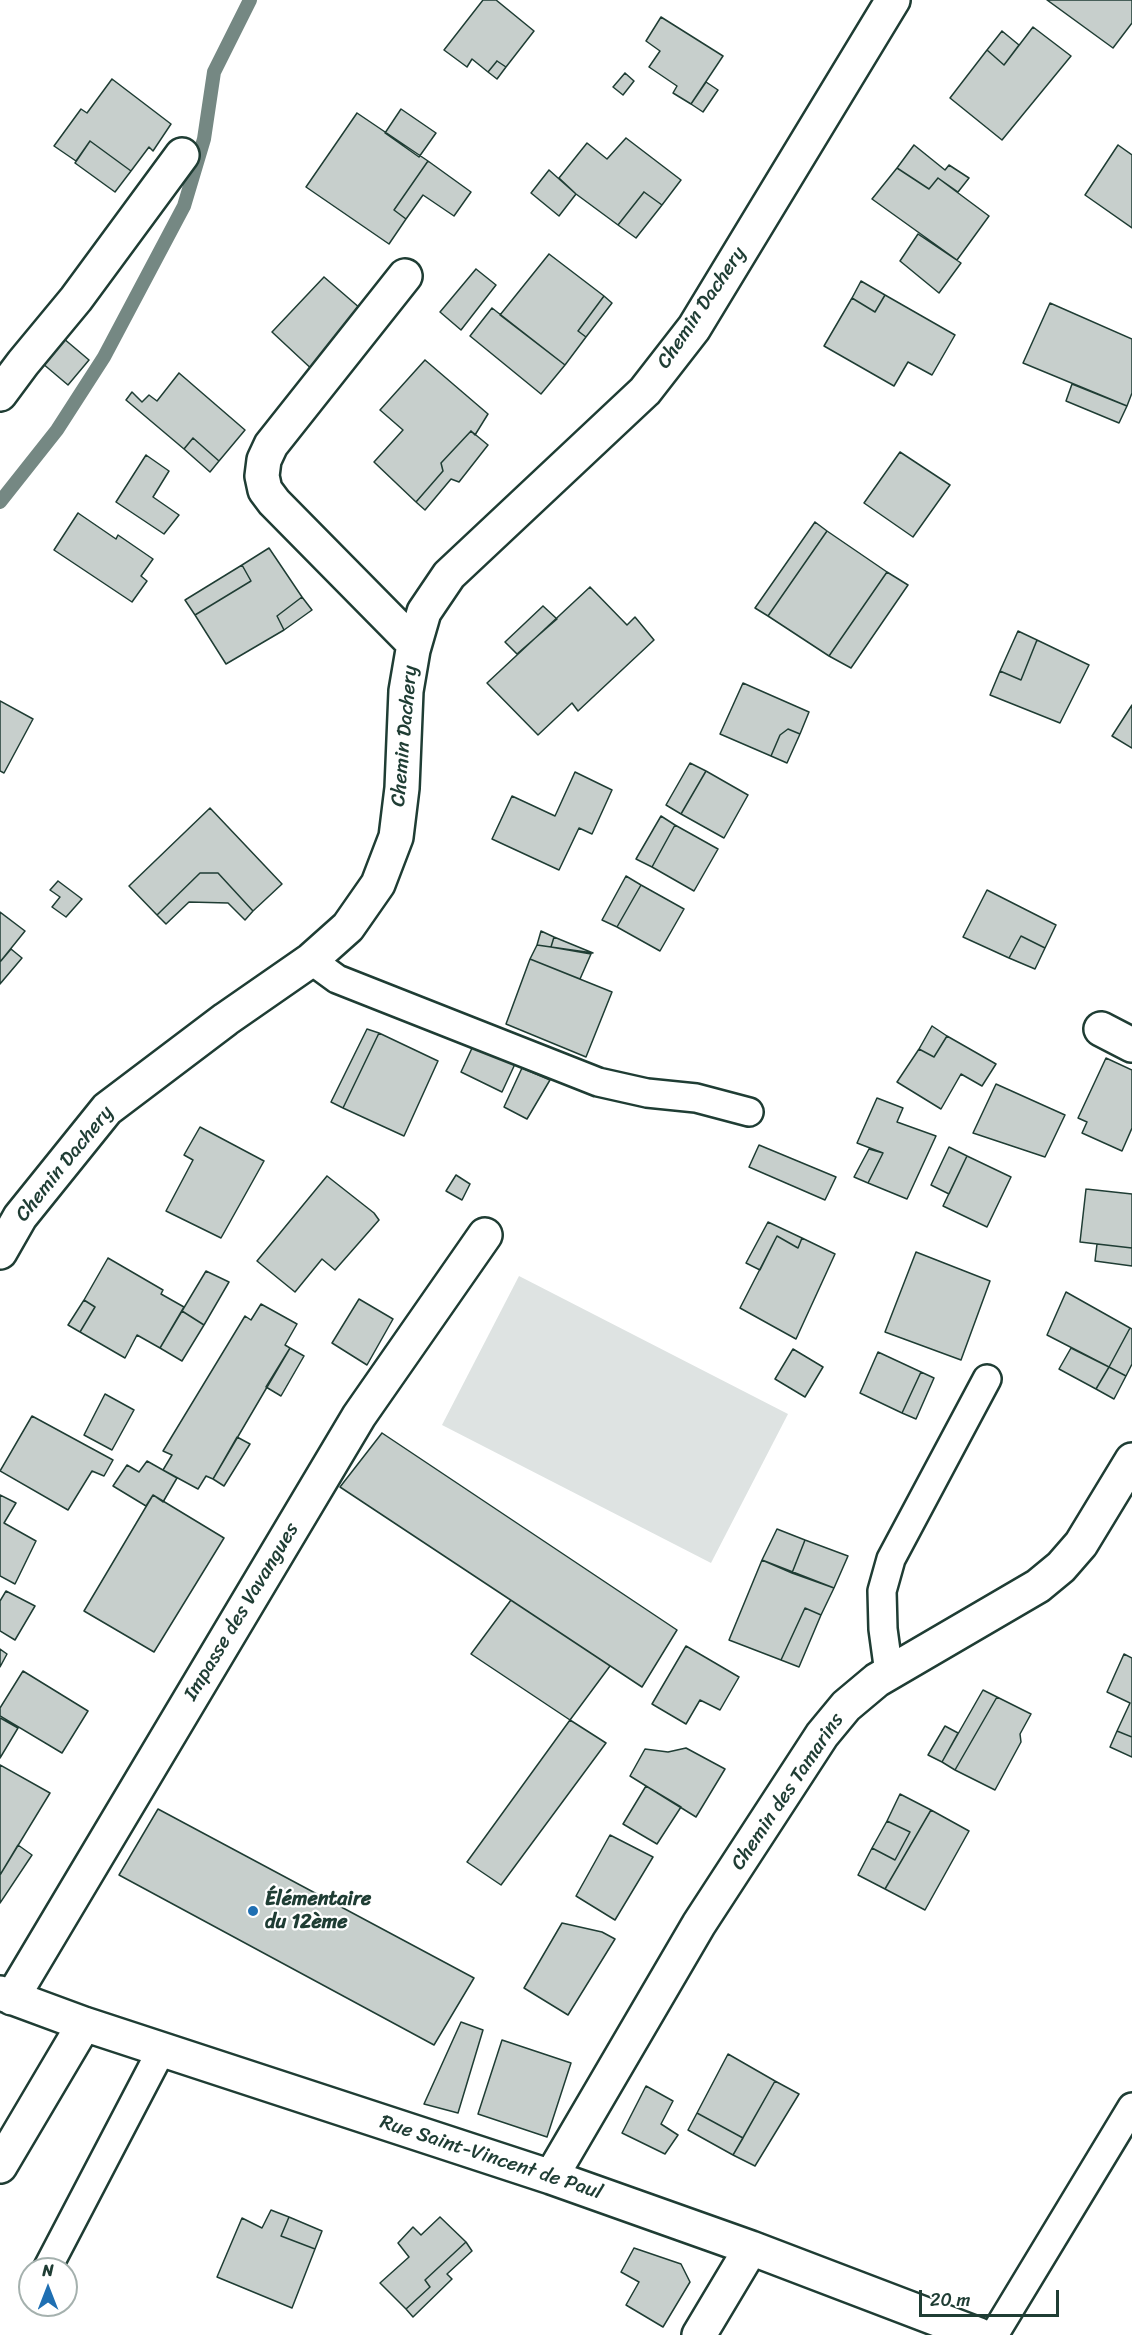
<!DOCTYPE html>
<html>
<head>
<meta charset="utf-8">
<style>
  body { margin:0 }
  #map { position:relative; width:1132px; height:2335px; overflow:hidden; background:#fff; font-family:Sriracha,sans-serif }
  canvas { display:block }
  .north { position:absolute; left:18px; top:2257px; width:60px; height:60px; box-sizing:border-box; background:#fff; border:2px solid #a5b1ae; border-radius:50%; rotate:0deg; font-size:16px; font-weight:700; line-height:24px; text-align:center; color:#1f3d34 }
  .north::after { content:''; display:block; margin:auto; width:21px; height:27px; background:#1f6fb2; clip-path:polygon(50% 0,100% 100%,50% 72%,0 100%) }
  .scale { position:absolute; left:919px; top:2290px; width:140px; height:27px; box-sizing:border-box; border:3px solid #1f3d34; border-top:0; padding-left:8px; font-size:18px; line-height:21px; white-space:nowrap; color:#1f3d34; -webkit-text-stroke:4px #fff; paint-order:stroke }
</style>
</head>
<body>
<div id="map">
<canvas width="1132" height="2335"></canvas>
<div class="north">N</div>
<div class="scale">20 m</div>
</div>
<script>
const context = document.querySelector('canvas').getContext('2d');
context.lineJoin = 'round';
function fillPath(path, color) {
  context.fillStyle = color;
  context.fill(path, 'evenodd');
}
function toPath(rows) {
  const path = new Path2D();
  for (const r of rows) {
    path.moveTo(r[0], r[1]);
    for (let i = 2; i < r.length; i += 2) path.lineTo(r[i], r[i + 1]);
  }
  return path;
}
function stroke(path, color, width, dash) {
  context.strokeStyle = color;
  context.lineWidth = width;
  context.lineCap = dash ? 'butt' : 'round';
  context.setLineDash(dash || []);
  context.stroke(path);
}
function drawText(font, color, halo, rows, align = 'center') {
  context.font = font + ' Sriracha,sans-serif';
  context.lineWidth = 4.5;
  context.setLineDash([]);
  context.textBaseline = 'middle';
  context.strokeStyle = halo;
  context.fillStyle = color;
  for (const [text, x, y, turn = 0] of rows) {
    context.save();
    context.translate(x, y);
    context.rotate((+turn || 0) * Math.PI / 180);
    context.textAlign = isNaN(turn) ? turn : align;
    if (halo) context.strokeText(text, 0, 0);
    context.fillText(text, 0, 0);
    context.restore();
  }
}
fillPath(toPath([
  [519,1276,788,1414,711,1563,442,1425]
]), '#dee3e2');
stroke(toPath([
  [0,502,57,430,104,357,184,206,204,139,214,72,250,0]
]), '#758883', 14);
const building = toPath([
  [483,0,496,0,534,31,506,67,497,61,488,72,472,59,467,67,444,50,483,0],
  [1047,0,1132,0,1132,23,1113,48,1047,0],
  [661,17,723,56,691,104,673,93,677,86,649,67,660,51,646,41,661,17],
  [1033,27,1071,56,1002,140,950,98,987,50,1004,65,1033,27],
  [1002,31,1019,45,1004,65,987,50,1002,31],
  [497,61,506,67,497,79,488,72,497,61],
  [625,73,634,81,623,95,613,87,625,73],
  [112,79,171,124,153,151,149,147,131,171,90,141,76,161,54,146,81,109,87,113,112,79],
  [706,82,718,90,703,112,691,104,706,82],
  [401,109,436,133,419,157,385,133,401,109],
  [357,113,428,161,394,210,406,219,389,244,306,187,357,113],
  [626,138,681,180,662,205,644,192,618,225,576,194,559,178,587,143,607,159,626,138],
  [90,141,131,171,115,192,75,163,90,141],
  [914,145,945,170,949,165,969,178,958,192,938,178,929,189,897,168,914,145],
  [1118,145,1132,155,1132,228,1085,195,1118,145],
  [428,161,471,192,454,216,423,195,406,219,394,210,428,161],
  [897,168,929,189,938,178,989,216,957,260,872,199,897,168],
  [549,170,576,194,559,216,531,193,549,170],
  [644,192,662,205,636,238,618,225,644,192],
  [918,234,961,263,939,293,900,261,918,234],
  [549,254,604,296,578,331,586,337,565,365,500,315,549,254],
  [476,269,496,285,461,330,440,312,476,269],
  [324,277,368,315,316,373,272,332,324,277],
  [861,281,885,295,875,312,852,298,861,281],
  [885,295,955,335,932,375,908,362,894,386,824,346,852,298,875,312,885,295],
  [604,296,612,303,586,337,578,331,604,296],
  [1050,303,1132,339,1132,393,1127,406,1023,363,1050,303],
  [492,308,565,365,541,394,470,336,492,308],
  [63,338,89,360,68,385,42,363,63,338],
  [425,360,488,414,475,435,471,431,441,463,443,471,416,502,374,462,403,430,380,410,425,360],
  [179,373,245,430,219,461,193,438,184,449,126,400,132,392,142,402,149,395,157,401,179,373],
  [1072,384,1127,406,1119,423,1066,401,1072,384],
  [471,431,488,445,459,482,451,479,425,510,416,502,443,471,441,463,471,431],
  [193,438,219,461,210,472,184,449,193,438],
  [900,452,950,485,913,537,864,503,900,452],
  [146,455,169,471,153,497,179,515,164,534,116,502,146,455],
  [78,513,116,539,118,535,153,559,141,576,147,581,132,602,54,550,78,513],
  [815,522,827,531,768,616,755,608,815,522],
  [827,531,887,572,829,656,768,616,827,531],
  [269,548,302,597,277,616,284,630,226,664,195,615,251,581,242,565,269,548],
  [242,565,251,581,195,615,185,600,242,565],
  [887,572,908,585,851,668,829,656,887,572],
  [590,587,627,625,635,617,654,640,578,711,572,703,538,735,487,683,590,587],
  [302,597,312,610,284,630,277,616,302,597],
  [543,606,557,619,517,654,505,642,543,606],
  [1018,631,1037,640,1021,680,1000,671,1018,631],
  [1037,640,1089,665,1060,723,990,695,1000,671,1021,680,1037,640],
  [743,683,809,712,800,734,788,729,780,735,771,756,720,734,743,683],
  [0,701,33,719,4,773,0,771,0,701],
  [1132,705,1132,748,1112,736,1132,705],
  [788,729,800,734,787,763,771,756,780,735,788,729],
  [690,763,706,771,681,814,666,805,690,763],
  [706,771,748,795,724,838,681,814,706,771],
  [575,772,612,790,592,834,579,828,559,870,492,839,512,796,555,816,575,772],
  [210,808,282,884,253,911,218,873,200,873,157,915,129,886,210,808],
  [661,816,675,825,652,867,636,859,661,816],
  [675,825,718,849,694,891,652,867,675,825],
  [200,873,218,873,253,911,245,920,228,903,189,902,166,924,157,915,200,873],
  [626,876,641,885,617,927,602,920,626,876],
  [58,881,82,899,66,917,52,907,60,897,50,890,58,881],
  [641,885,684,909,660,951,617,927,641,885],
  [987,890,1056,925,1045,948,1021,936,1009,958,963,937,987,890],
  [0,912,25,931,0,962,0,912],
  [541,931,554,937,551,947,537,945,541,931],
  [1021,936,1045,948,1035,969,1009,958,1021,936],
  [554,937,593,953,551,947,554,937],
  [537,945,551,947,591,954,580,979,530,959,537,945],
  [11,949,22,958,0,984,0,962,11,949],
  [530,959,612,992,586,1057,506,1024,530,959],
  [932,1026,947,1036,934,1057,919,1049,932,1026],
  [367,1029,379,1033,343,1108,331,1102,367,1029],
  [379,1033,438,1061,404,1136,343,1108,379,1033],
  [947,1036,996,1064,982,1086,961,1074,941,1109,897,1082,919,1049,934,1057,947,1036],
  [473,1046,515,1064,502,1092,461,1072,473,1046],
  [1106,1058,1132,1070,1132,1128,1122,1151,1082,1133,1087,1122,1078,1118,1106,1058],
  [522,1068,550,1080,527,1119,504,1107,522,1068],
  [996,1084,1065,1115,1045,1157,973,1133,996,1084],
  [877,1098,903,1108,897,1122,936,1136,907,1199,868,1183,883,1153,857,1143,877,1098],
  [200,1127,264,1161,221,1238,166,1211,193,1160,184,1155,200,1127],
  [759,1145,836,1177,825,1200,749,1167,759,1145],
  [949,1147,967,1156,949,1194,931,1185,949,1147],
  [869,1149,883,1153,868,1183,854,1177,869,1149],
  [967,1156,1011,1177,987,1227,943,1206,967,1156],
  [456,1175,470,1184,462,1200,446,1191,456,1175],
  [327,1176,374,1213,379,1220,335,1270,322,1259,295,1292,257,1261,327,1176],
  [1086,1189,1132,1194,1132,1248,1080,1242,1086,1189],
  [768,1222,802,1238,798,1248,777,1236,760,1270,746,1263,768,1222],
  [777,1236,798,1248,802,1238,835,1254,796,1339,740,1308,777,1236],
  [1097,1244,1132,1248,1132,1266,1095,1261,1097,1244],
  [916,1252,990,1281,961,1360,885,1332,916,1252],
  [108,1258,163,1290,161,1294,184,1307,160,1348,137,1335,125,1358,80,1332,95,1307,84,1300,108,1258],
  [206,1271,229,1282,204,1325,182,1311,206,1271],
  [1066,1292,1130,1328,1109,1367,1047,1335,1066,1292],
  [359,1299,393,1319,367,1365,332,1343,359,1299],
  [84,1300,95,1307,80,1332,68,1325,84,1300],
  [261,1304,297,1324,285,1345,290,1348,213,1479,206,1476,198,1489,163,1470,172,1455,163,1451,245,1316,251,1320,261,1304],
  [182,1311,204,1325,182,1361,160,1348,182,1311],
  [1130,1328,1132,1329,1132,1364,1126,1376,1109,1367,1130,1328],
  [290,1348,304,1356,281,1396,266,1387,290,1348],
  [1071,1348,1109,1367,1096,1389,1059,1369,1071,1348],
  [793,1349,823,1367,805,1397,775,1379,793,1349],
  [878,1352,921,1372,902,1413,860,1393,878,1352],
  [1109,1367,1126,1376,1114,1399,1096,1389,1109,1367],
  [921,1372,934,1378,916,1419,902,1413,921,1372],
  [105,1394,134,1410,112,1450,84,1435,105,1394],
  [32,1416,113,1460,104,1476,92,1471,68,1510,0,1471,32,1416],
  [382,1433,677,1630,642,1687,340,1487,382,1433],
  [237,1437,250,1444,224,1486,213,1479,237,1437],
  [147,1461,177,1478,163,1502,153,1495,146,1506,113,1486,127,1465,139,1472,147,1461],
  [0,1495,16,1503,4,1523,36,1541,15,1584,0,1576,0,1495],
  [153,1495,224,1538,154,1652,84,1611,153,1495],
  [777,1529,805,1540,792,1573,762,1560,777,1529],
  [805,1540,848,1556,834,1588,792,1573,805,1540],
  [762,1560,834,1588,821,1615,805,1608,781,1660,729,1640,762,1560],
  [6,1591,35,1606,15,1640,0,1631,0,1601,6,1591],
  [511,1600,610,1666,570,1720,471,1654,511,1600],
  [805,1608,821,1615,799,1667,781,1660,805,1608],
  [686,1646,739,1677,720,1710,700,1700,686,1724,652,1704,686,1646],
  [0,1649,7,1654,0,1667,0,1649],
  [1124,1654,1132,1658,1132,1737,1117,1731,1130,1703,1107,1692,1124,1654],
  [23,1671,88,1711,62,1753,0,1716,0,1708,23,1671],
  [983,1690,997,1697,955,1770,942,1762,983,1690],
  [997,1697,1031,1714,1020,1734,1021,1742,995,1790,955,1770,997,1697],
  [0,1718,18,1728,0,1758,0,1718],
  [570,1720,606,1743,501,1885,467,1862,570,1720],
  [945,1726,958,1733,942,1762,928,1755,945,1726],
  [1117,1731,1132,1737,1132,1757,1110,1747,1117,1731],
  [686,1748,725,1769,696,1817,630,1776,645,1749,668,1752,686,1748],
  [0,1765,50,1793,0,1875,0,1765],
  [646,1786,681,1807,657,1844,623,1824,646,1786],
  [900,1794,931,1810,885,1889,858,1875,872,1848,895,1860,910,1832,887,1821,900,1794],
  [158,1809,474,1978,434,2045,119,1875,158,1809],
  [931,1810,969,1831,925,1910,885,1889,931,1810],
  [887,1821,910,1832,895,1860,872,1848,887,1821],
  [610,1835,653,1857,615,1920,576,1896,610,1835],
  [18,1845,32,1855,0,1903,0,1875,18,1845],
  [562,1923,602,1932,615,1939,568,2015,524,1988,562,1923],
  [461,2022,483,2030,458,2113,424,2104,461,2022],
  [502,2040,571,2063,547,2137,478,2114,502,2040],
  [728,2054,775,2081,743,2138,697,2113,728,2054],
  [775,2081,799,2094,755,2166,733,2155,775,2081],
  [646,2086,673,2101,661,2124,678,2135,665,2154,622,2133,646,2086],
  [697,2113,743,2138,733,2155,688,2130,697,2113],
  [271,2210,289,2217,281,2236,315,2249,292,2308,217,2277,242,2218,262,2228,271,2210],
  [289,2217,322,2231,315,2249,281,2236,289,2217],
  [440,2217,466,2242,425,2280,430,2287,406,2309,380,2283,409,2257,398,2243,413,2227,421,2235,440,2217],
  [466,2242,472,2251,447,2274,452,2279,413,2317,406,2309,430,2287,425,2280,466,2242],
  [634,2248,681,2264,690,2282,663,2327,626,2305,639,2282,621,2272,634,2248]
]);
fillPath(building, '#c7cfcc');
stroke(building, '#1f3d34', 1.5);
const service = toPath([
  [311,960,337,979,598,1082,647,1093,696,1098,749,1112],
  [889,1673,883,1629,882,1591,891,1559,987,1379],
  [47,2269,162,2049],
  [994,2335,1132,2107]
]);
const minor = toPath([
  [405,276,271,445,264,460,262,476,265,490,274,502,414,644],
  [0,394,23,363,76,299,182,155],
  [1101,1029,1132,1045],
  [0,1252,20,1217,107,1109,226,1019,311,960,348,927,378,884,396,837,402,788,406,691,413,650,424,612,449,575,645,391,694,328,893,0],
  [0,1993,84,2024,551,2177,751,2248,979,2335],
  [12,1998,359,1416,485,1235],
  [0,2166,84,2024],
  [551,2177,699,1924,822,1735,846,1706,877,1680,1038,1586,1061,1567,1081,1544,1132,1460],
  [699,2335,751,2248]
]);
stroke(service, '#1f3d34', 32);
stroke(minor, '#1f3d34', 38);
stroke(service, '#fff', 27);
stroke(minor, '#fff', 33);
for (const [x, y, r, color] of [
  [253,1911,6,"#1f6fb2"]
]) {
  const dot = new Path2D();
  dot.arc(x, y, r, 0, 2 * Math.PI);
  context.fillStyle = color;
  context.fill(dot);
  stroke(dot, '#fff', 2);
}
drawText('20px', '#1f3d34', '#fff', [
  ["Chemin Dachery",702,308,-56],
  ["Chemin Dachery",405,736,-85],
  ["Chemin Dachery",65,1164,-51],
  ["Impasse des Vavangues",242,1612,-59],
  ["Chemin des Tamarins",788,1792,-56],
  ["Rue Saint-Vincent de Paul",491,2158,18]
]);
drawText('bold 20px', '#1f3d34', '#fff', [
  ["Élémentaire",265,1900],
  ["du 12ème",265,1923]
], 'left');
</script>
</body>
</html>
